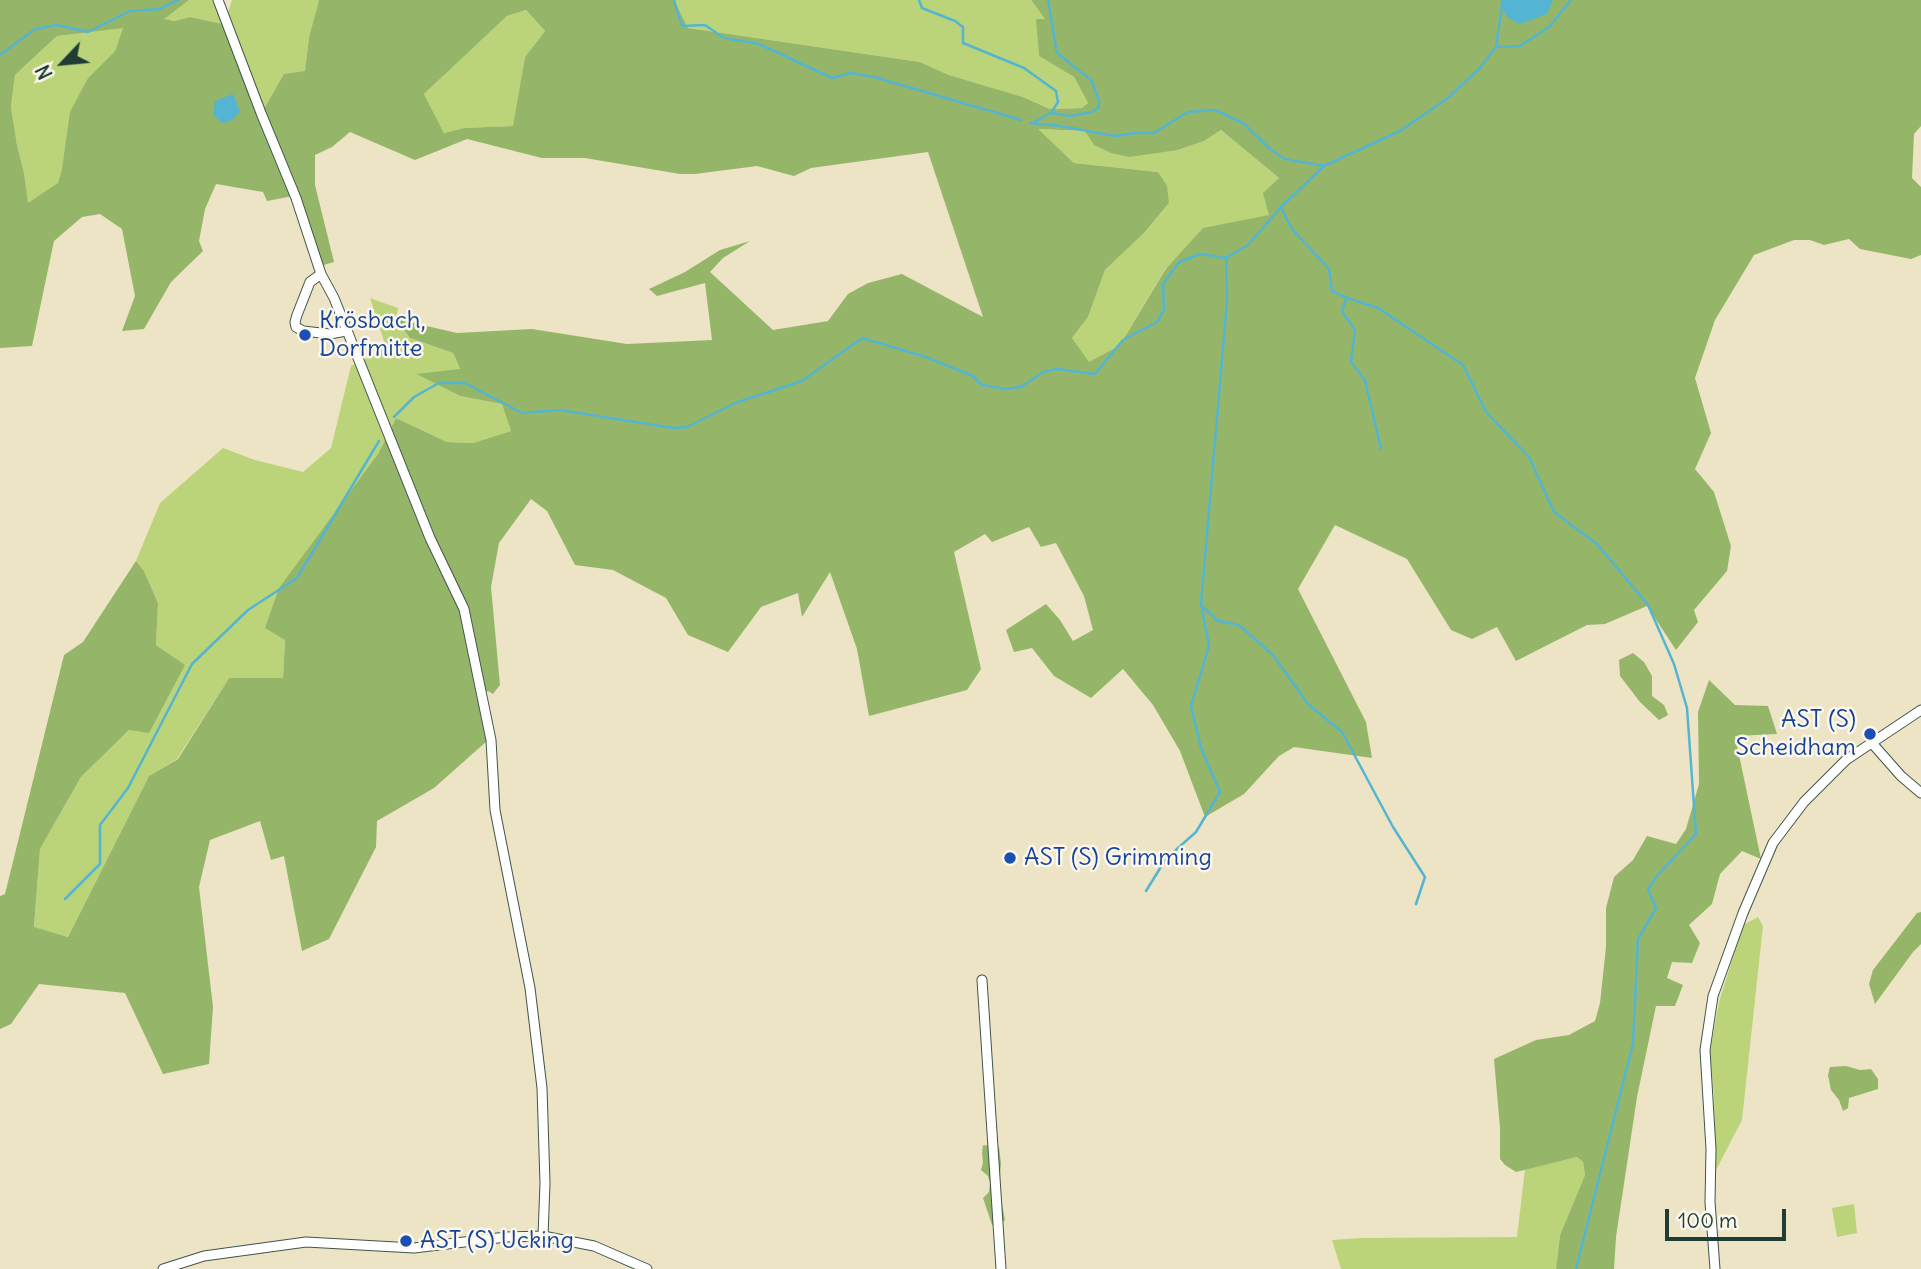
<!DOCTYPE html>
<html>
<head>
<meta charset="utf-8">
<style>
  body { margin:0 }
  #map { position:relative; width:1921px; height:1269px; overflow:hidden; background:#ede4c5; font-family:Delius,sans-serif }
  canvas { display:block }
  .north { position:absolute; left:28px; top:28px; width:70px; height:70px; -webkit-text-stroke:5px #fbf7ec; paint-order:stroke; rotate:244deg; font-size:19px; font-weight:700; line-height:28px; text-align:center; color:#1f3d34 }
  .north::after { content:''; display:block; margin:auto; width:24px; height:32px; background:#1f3d34; clip-path:polygon(50% 0,100% 100%,50% 72%,0 100%) }
  .scale { position:absolute; left:1665px; top:1209px; width:121px; height:32px; box-sizing:border-box; border:4px solid #1f3d34; border-top:0; padding-left:9px; font-size:21px; line-height:24px; white-space:nowrap; color:#1f3d34; -webkit-text-stroke:5px #fbf7ec; paint-order:stroke }
</style>
</head>
<body>
<div id="map">
<canvas width="1921" height="1269"></canvas>
<div class="north">N</div>
<div class="scale">100 m</div>
</div>
<script>
const context = document.querySelector('canvas').getContext('2d');
context.lineJoin = 'round';
function fillPath(path, color) {
  context.fillStyle = color;
  context.fill(path, 'evenodd');
}
function toPath(rows) {
  const path = new Path2D();
  for (const r of rows) {
    path.moveTo(r[0], r[1]);
    for (let i = 2; i < r.length; i += 2) path.lineTo(r[i], r[i + 1]);
  }
  return path;
}
function stroke(path, color, width, dash) {
  context.strokeStyle = color;
  context.lineWidth = width;
  context.lineCap = dash ? 'butt' : 'round';
  context.setLineDash(dash || []);
  context.stroke(path);
}
function drawText(font, color, halo, rows, align = 'center') {
  context.font = font + ' Delius,sans-serif';
  context.lineWidth = 5;
  context.setLineDash([]);
  context.textBaseline = 'middle';
  context.strokeStyle = halo;
  context.fillStyle = color;
  for (const [text, x, y, turn = 0] of rows) {
    context.save();
    context.translate(x, y);
    context.rotate((+turn || 0) * Math.PI / 180);
    context.textAlign = isNaN(turn) ? turn : align;
    if (halo) context.strokeText(text, 0, 0);
    context.fillText(text, 0, 0);
    context.restore();
  }
}
fillPath(toPath([
  [189,0,215,0,223,24,190,17,174,21,163,19],
  [232,0,319,0,309,37,305,71,263,111,228,13],
  [674,0,1031,0,1045,19,1037,19,1039,56,1074,77,1088,103,1083,108,1050,109,1023,97,949,75,920,62,688,28],
  [526,10,545,31,525,57,514,126,464,128,444,133,424,94,507,16],
  [124,27,115,51,88,78,58,184,27,204,24,173,17,145,11,107,15,75,57,36],
  [1037,129,1085,131,1178,150,1204,141,1221,130,1279,178,1269,216,1165,269,1123,340,1115,348,1088,363,1072,338,1088,317,1105,270,1144,233,1169,203,1158,172,1074,163],
  [370,298,398,308,396,319,410,338,453,353,460,370,418,375,460,396,503,404,511,431,473,443,447,442,396,418,285,640,283,678,229,678,177,759,149,776,68,937,34,928,40,849,81,777,129,730,184,665,156,645,158,603,144,571,136,561,160,503,223,448,255,460,303,472,331,448,351,366,374,355,384,341],
  [1758,917,1763,926,1742,1120,1716,1170,1714,1095,1710,1052,1719,1002,1743,925],
  [1577,1157,1583,1162,1585,1175,1560,1235,1556,1269,1341,1269,1332,1240,1362,1238,1517,1237,1525,1169],
  [1854,1204,1857,1233,1837,1237,1832,1208]
]), '#bcd479');
fillPath(toPath([
  [0,0,189,0,164,19,174,21,190,17,223,24,293,196,267,201,263,192,216,184,205,209,199,241,203,251,171,282,144,329,122,331,135,296,122,229,100,214,82,217,54,241,32,346,0,348],
  [123,28,115,51,88,78,70,112,62,169,58,183,28,203,24,173,17,145,11,107,15,75,57,36],
  [319,0,674,0,688,28,920,62,949,75,1023,97,1050,109,1082,108,1088,103,1074,77,1039,56,1036,19,1045,19,1031,0,1921,0,1921,126,1914,134,1912,178,1921,187,1921,255,1911,259,1860,249,1849,239,1824,245,1810,240,1794,240,1754,255,1715,320,1695,378,1711,433,1695,469,1714,492,1731,546,1727,571,1694,610,1698,622,1676,650,1647,606,1605,624,1587,625,1516,661,1497,627,1472,639,1451,630,1407,559,1335,525,1298,589,1366,722,1372,758,1294,747,1279,756,1244,794,1205,817,1180,751,1153,705,1123,669,1091,698,1054,676,1032,648,1014,652,1006,630,1046,604,1060,620,1073,641,1093,630,1084,596,1056,543,1041,547,1029,527,992,542,985,534,954,552,981,669,967,690,869,716,857,649,830,572,802,617,798,593,761,607,728,652,688,635,666,598,613,570,575,565,547,511,531,499,499,543,491,587,500,685,493,694,488,691,484,693,487,741,434,788,377,821,376,847,329,939,302,951,284,856,271,860,260,821,210,840,199,887,213,1007,209,1064,163,1074,125,993,39,984,11,1024,0,1029,0,896,5,894,64,655,83,642,136,561,144,571,158,603,156,645,185,665,149,733,129,730,81,777,40,849,34,927,68,937,149,776,178,759,229,678,283,678,285,640,265,628,279,588,378,454,396,418,447,442,473,443,511,431,502,404,460,396,416,374,460,369,453,353,410,338,396,319,457,333,532,329,627,344,712,340,705,283,657,296,649,289,685,272,720,250,750,241,723,258,710,272,773,330,828,321,848,294,868,283,902,274,983,317,928,152,811,168,794,176,757,166,695,174,680,174,585,158,542,158,467,139,415,160,350,132,332,147,315,155,315,185,334,262,320,266,263,111,284,74,305,71,309,37],
  [526,10,545,31,525,57,513,126,464,128,444,133,424,94,507,16],
  [1038,129,1085,131,1094,145,1111,153,1129,157,1178,150,1204,141,1221,130,1279,178,1263,193,1269,215,1203,228,1165,270,1123,340,1115,348,1089,362,1072,338,1088,317,1105,270,1144,233,1169,203,1167,186,1158,172,1074,163],
  [1633,653,1644,662,1652,676,1652,696,1664,705,1668,715,1659,720,1640,702,1620,676,1619,660],
  [1709,680,1735,705,1768,706,1777,734,1735,736,1761,859,1742,851,1720,874,1712,904,1689,925,1700,943,1692,963,1672,962,1667,978,1683,985,1675,1006,1656,1006,1637,1097,1616,1237,1614,1269,1556,1269,1560,1235,1585,1175,1583,1162,1577,1157,1516,1172,1505,1165,1500,1159,1500,1128,1494,1059,1536,1040,1569,1035,1595,1021,1600,1003,1606,947,1606,908,1614,877,1633,860,1647,836,1676,844,1686,829,1699,784,1698,712],
  [1921,912,1921,944,1913,952,1875,1004,1869,984,1873,970,1917,913],
  [1846,1066,1860,1070,1871,1069,1878,1079,1878,1089,1849,1098,1848,1108,1843,1111,1839,1100,1831,1090,1828,1075,1830,1067],
  [983,1145,999,1147,1001,1163,999,1189,1005,1220,997,1227,992,1225,983,1198,989,1192,990,1183,988,1176,981,1170,983,1163,982,1153]
]), '#95b669');
fillPath(toPath([
  [1501,0,1553,0,1547,14,1520,24,1508,18,1500,6],
  [233,94,240,111,233,120,222,123,213,115,215,101]
]), '#54b5d2');
stroke(toPath([
  [674,0,682,26,705,25,724,38,759,44,832,78,851,73,874,77,1021,120],
  [919,0,922,8,955,21,963,27,963,43,1024,68,1056,91,1058,102,1051,113,1032,123],
  [1048,0,1057,53,1091,80,1099,100,1098,108,1092,112,1070,116,1052,113],
  [1496,47,1520,46,1549,27,1571,0],
  [0,55,35,29,57,25,88,32,130,11,159,9,178,0],
  [1030,123,1060,126,1115,136,1135,133,1154,133,1188,112,1215,110,1243,123,1271,150,1285,159,1324,166],
  [1281,208,1292,229,1329,269,1332,291,1347,298,1378,308,1463,365,1486,412,1529,457,1554,512,1597,544,1648,605,1674,664,1687,708,1696,834,1657,876,1648,889,1656,908,1638,939,1633,1044,1576,1269],
  [1346,299,1342,311,1355,330,1351,362,1365,380,1381,449],
  [394,417,414,397,439,383,465,383,522,413,560,410,673,428,687,427,735,403,802,381,862,338,926,357,973,376,982,385,1006,389,1021,387,1043,372,1057,369,1095,374,1123,340,1157,322,1164,310,1163,284,1179,262,1200,254,1226,258,1248,245,1281,207,1324,166,1400,131,1448,98,1480,68,1496,47,1501,11,1504,9],
  [1202,606,1218,621,1239,625,1273,655,1308,704,1342,732,1393,827,1425,877,1416,904],
  [1146,891,1164,862,1178,848,1196,832,1220,792,1201,748,1191,706,1209,646,1201,604,1227,302,1226,258],
  [65,899,100,864,100,825,128,788,192,664,248,610,297,578,379,441]
]), '#54b5d2', 2.5);
const street = toPath([
  [218,0,261,113,296,198,321,274,334,298,430,538,464,609,491,740,495,810,530,988,542,1088,545,1183,543,1236],
  [321,274,310,282,297,315,295,322,296,327,303,331,330,334,346,331],
  [1871,742,1901,776,1921,793],
  [982,980,1001,1269],
  [163,1269,204,1256,306,1242,414,1248,506,1237,543,1236,594,1246,647,1269],
  [1715,1269,1710,1202,1711,1149,1705,1050,1713,996,1743,913,1773,843,1804,802,1846,760,1921,710]
]);
stroke(street, '#3e564a', 11);
stroke(street, '#fff', 9);
for (const [x, y, r, color] of [
  [305,335,7,"#1a4fb4"],
  [1870,734,7,"#1a4fb4"],
  [1010,858,7,"#1a4fb4"],
  [406,1241,7,"#1a4fb4"]
]) {
  const dot = new Path2D();
  dot.arc(x, y, r, 0, 2 * Math.PI);
  context.fillStyle = color;
  context.fill(dot);
  stroke(dot, '#fbf7ec', 2.5);
}
drawText('24px', '#164399', '#fbf7ec', [
  ["Krösbach,",319,321],
  ["Dorfmitte",319,349],
  ["AST (S)",1856,720,"right"],
  ["Scheidham",1856,748,"right"],
  ["AST (S) Grimming",1024,858],
  ["AST (S) Ucking",420,1241]
], 'left');
</script>
</body>
</html>
